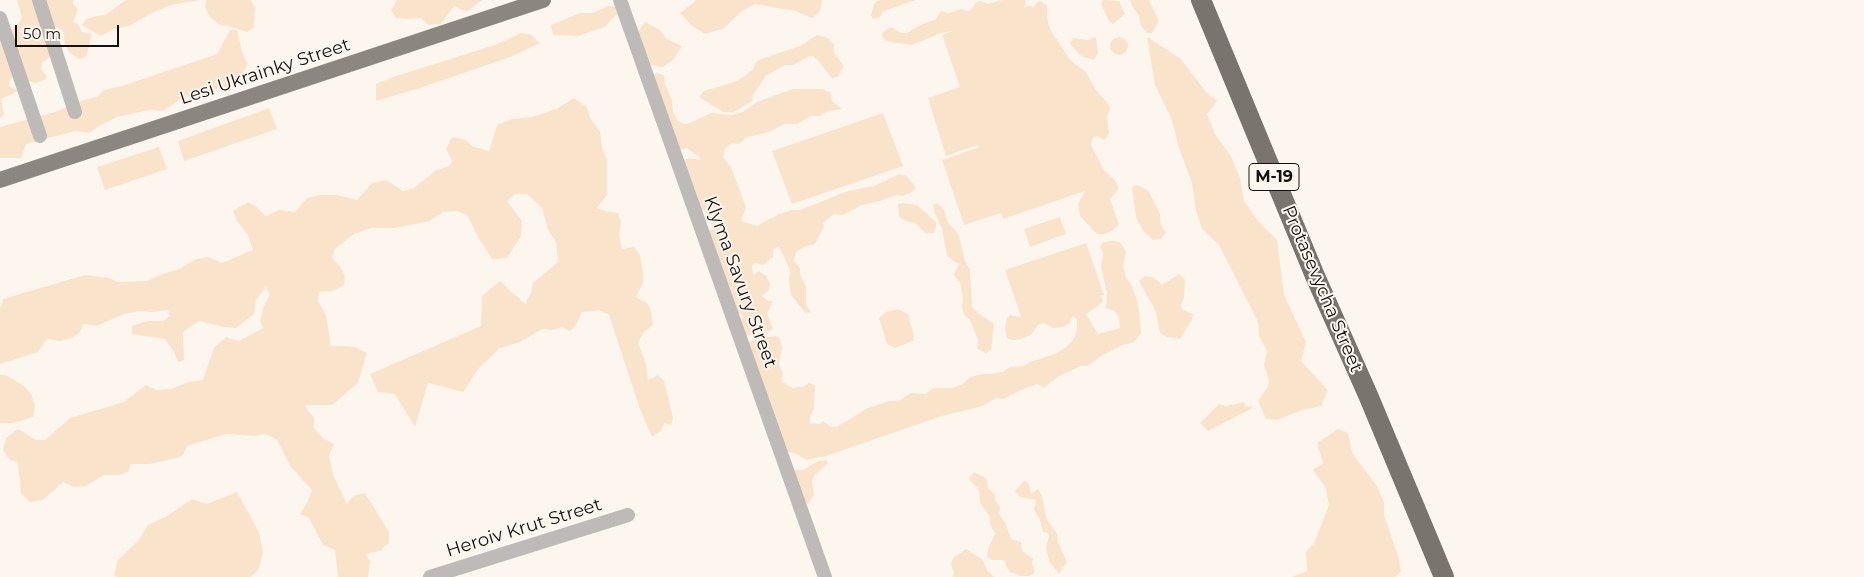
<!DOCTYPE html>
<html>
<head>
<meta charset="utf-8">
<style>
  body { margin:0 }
  #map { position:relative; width:1864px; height:577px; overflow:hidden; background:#fdf6ef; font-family:Montserrat,sans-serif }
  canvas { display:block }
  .scale { position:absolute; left:15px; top:25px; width:104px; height:22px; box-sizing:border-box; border:2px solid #141210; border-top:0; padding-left:6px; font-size:15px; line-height:18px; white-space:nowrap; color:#141210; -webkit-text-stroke:4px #fdf6ef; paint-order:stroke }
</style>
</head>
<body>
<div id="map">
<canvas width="1864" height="577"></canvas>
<div class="scale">50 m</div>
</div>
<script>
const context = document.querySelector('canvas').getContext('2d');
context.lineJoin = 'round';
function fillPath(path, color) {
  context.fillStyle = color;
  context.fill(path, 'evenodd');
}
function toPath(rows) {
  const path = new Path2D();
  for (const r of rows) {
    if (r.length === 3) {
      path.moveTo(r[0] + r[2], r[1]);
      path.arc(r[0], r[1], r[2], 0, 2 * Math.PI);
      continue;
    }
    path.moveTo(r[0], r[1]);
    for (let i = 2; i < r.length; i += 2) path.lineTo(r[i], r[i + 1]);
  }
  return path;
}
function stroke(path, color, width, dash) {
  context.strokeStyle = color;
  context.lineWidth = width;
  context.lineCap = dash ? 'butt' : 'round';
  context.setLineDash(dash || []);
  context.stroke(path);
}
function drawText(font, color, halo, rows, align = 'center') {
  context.font = font + ' Montserrat,sans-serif';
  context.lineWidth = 4;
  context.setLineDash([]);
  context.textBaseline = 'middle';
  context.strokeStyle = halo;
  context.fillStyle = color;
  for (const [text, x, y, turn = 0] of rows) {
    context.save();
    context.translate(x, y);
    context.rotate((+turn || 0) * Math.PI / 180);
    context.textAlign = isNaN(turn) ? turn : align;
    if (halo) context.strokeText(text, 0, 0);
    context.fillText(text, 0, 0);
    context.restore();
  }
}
fillPath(toPath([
  [17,0,73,0,73,3,78,10,73,22,78,24,82,32,92,34,86,57,79,59,69,52,65,44,63,31,52,25,51,56,42,63,41,69,47,76,45,80,34,83,21,78,10,78,9,86,18,91,1,99,4,115,0,118,0,29,11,30,16,26,22,18],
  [126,0,200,0,171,5,150,14,129,26,115,29,100,36,82,25,86,19,96,16,105,15],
  [206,0,251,0,255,8,254,28,247,32,228,26,220,25,209,16,205,7],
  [397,0,482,0,466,12,454,6,441,24,428,25,421,18,405,19,396,18,391,10],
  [697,0,822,0,820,12,812,18,795,11,755,4,742,11,723,29,705,34,692,26,680,13],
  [880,0,916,0,884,11,879,18,873,19,871,15,875,2],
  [1002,0,1025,0,1026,5,1023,8,1031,5,1032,8,1038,2,1041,1,1047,6,1048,23,1051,31,1071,61,1086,72,1096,90,1109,105,1110,109,1107,116,1109,133,1107,137,1104,140,1097,136,1093,137,1091,145,1104,170,1114,179,1118,186,1118,190,1110,199,1119,225,1112,231,1105,234,1097,234,1080,216,1078,204,1085,191,1003,219,1001,213,964,225,942,160,979,147,978,145,946,156,928,98,960,87,942,35,953,31,941,33,912,45,889,42,883,38,882,34,884,31,891,27,902,33,907,33,918,26,936,19,941,11,949,13,961,9,969,11,972,9,976,2,980,1,988,4],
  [1103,0,1119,1,1125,14,1113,24,1109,21,1101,4],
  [1130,0,1149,0,1159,21,1152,33,1147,33,1141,26,1139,16,1131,4],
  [608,6,616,7,617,14,605,27,578,36,553,35,551,25,580,13,593,13],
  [645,22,660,30,667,39,682,46,673,60,663,67,649,65,636,34],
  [230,30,237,30,243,55,248,64,242,75,226,87,182,98,163,111,150,110,117,117,101,125,89,133,75,131,26,144,21,158,0,158,0,127,55,112,83,100,97,97,104,90,122,86,217,54],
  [521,33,530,34,540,43,513,56,420,88,376,101,376,84,393,77,495,45],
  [817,35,826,37,834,44,834,53,844,66,838,77,832,78,814,56,810,56,793,65,785,65,766,76,753,95,752,101,734,112,723,112,699,97,704,91,737,81,745,76,753,69,756,62,761,59,800,46],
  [1119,46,9],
  [1096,37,1098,53,1094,60,1081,56,1070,44,1073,38,1088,40],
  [1147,37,1180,58,1206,92,1217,101,1207,114,1215,134,1231,156,1240,178,1244,201,1259,222,1277,240,1284,295,1306,342,1301,361,1328,390,1321,406,1303,410,1277,420,1266,419,1258,401,1268,386,1269,380,1264,365,1267,351,1259,336,1258,322,1219,245,1202,229,1196,210,1192,183,1179,148,1172,120,1155,85],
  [656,73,664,75,665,84,672,100,673,112,679,122,685,124,690,123,711,113,732,115,743,112,757,102,793,89,822,89,831,93,832,101,842,109,829,111,819,116,811,116,797,124,785,124,766,133,747,137,739,144,732,143,725,149,723,157,731,167,746,207,741,221,757,226,779,214,792,210,800,210,848,191,874,186,899,174,907,176,916,188,910,193,902,196,896,195,880,201,862,205,843,215,834,214,823,223,824,226,815,244,804,247,796,252,794,261,800,268,800,274,806,286,806,305,811,312,805,313,791,295,789,280,790,270,779,247,773,249,773,257,763,265,755,263,752,266,753,275,759,271,766,276,770,283,769,290,762,296,768,301,773,301,767,314,773,328,770,331,741,337,734,322,742,319,743,316,739,313,728,315,705,231,711,230,712,226,704,210,694,209,683,161,688,158,701,160,700,158,687,148,679,150,651,81],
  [574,98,587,107,590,118,600,132,602,148,607,160,607,195,597,208,605,211,618,213,621,222,619,235,622,249,634,247,640,255,643,272,643,283,636,297,647,303,651,311,653,325,644,332,638,342,646,364,648,380,658,375,664,381,673,418,671,425,664,423,661,431,652,437,640,409,609,315,599,310,582,312,576,325,570,331,562,327,553,330,542,329,520,342,500,348,479,368,463,392,428,383,415,427,395,394,378,392,370,374,481,326,482,296,500,281,525,304,531,293,533,283,558,262,556,242,548,230,542,208,527,194,515,194,507,201,522,221,521,236,507,258,492,259,479,239,467,215,457,211,443,212,429,221,396,228,371,228,354,234,335,249,332,257,341,268,345,276,344,285,333,291,319,292,318,301,326,315,331,346,343,346,355,347,367,353,358,383,332,405,306,405,307,410,314,417,314,428,323,438,334,444,329,456,333,475,347,504,353,496,365,493,389,532,389,543,380,551,366,554,370,562,368,577,338,577,335,550,323,545,309,518,300,514,308,501,312,490,290,466,277,440,266,434,255,436,226,434,187,446,183,455,177,458,150,464,131,464,128,472,120,475,104,475,86,486,74,487,63,482,43,500,30,502,21,494,18,463,9,459,3,450,6,438,18,429,36,440,45,440,70,418,124,402,146,385,157,390,171,389,188,382,203,380,214,348,226,337,239,341,263,328,260,321,264,306,270,294,266,287,256,300,254,314,236,328,224,327,199,321,183,332,184,360,178,362,173,350,165,339,132,334,132,326,147,321,163,321,170,316,168,310,152,312,139,311,124,314,97,326,84,324,79,333,72,338,60,341,47,339,38,352,0,364,0,309,3,299,85,275,109,278,118,282,147,281,162,274,177,270,196,259,208,257,222,263,253,250,248,235,237,221,233,211,248,202,255,206,266,216,279,210,295,212,307,198,320,195,337,195,357,200,372,183,386,180,403,191,414,188,435,171,449,166,452,161,446,149,452,137,464,139,474,147,489,151,497,125,512,119,531,117,545,113,558,108],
  [269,108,277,129,184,161,178,141],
  [883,113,903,166,792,204,772,151],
  [159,147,167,169,105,190,97,167],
  [1135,185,1143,187,1149,192,1160,214,1160,222,1166,233,1161,239,1153,240,1144,232,1136,218,1132,187],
  [903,203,917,205,936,222,936,227,934,233,925,233,915,223,905,221,899,216,898,204],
  [937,203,944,209,948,223,955,230,959,236,965,261,970,270,972,306,978,313,994,324,991,350,986,353,977,349,978,340,970,320,964,315,962,306,963,300,960,282,955,277,954,274,959,265,947,256,942,229,934,211,933,205],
  [1060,217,1066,234,1030,247,1024,229],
  [1113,241,1120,242,1126,252,1123,266,1126,277,1132,286,1138,303,1141,333,1138,338,1132,343,1122,345,1101,356,1088,366,1081,366,1059,376,1044,388,1037,384,1019,391,1004,399,996,398,983,406,942,416,826,456,807,460,795,453,784,451,747,343,756,339,775,336,778,337,780,339,782,348,779,364,783,373,782,382,793,388,802,387,809,383,815,385,814,408,810,417,810,423,819,424,823,421,831,427,838,426,868,408,890,401,898,401,911,393,926,394,933,388,952,388,963,384,970,377,983,374,991,374,1002,372,1010,367,1024,366,1030,362,1055,354,1065,348,1073,340,1077,330,1077,321,1075,317,1073,316,1069,324,1062,327,1053,328,1044,323,1038,325,1031,335,1021,339,1012,340,1007,338,1005,328,1007,318,1010,315,1021,317,1005,270,1086,243,1104,295,1101,296,1103,301,1098,306,1086,314,1098,334,1120,328,1119,318,1115,311,1106,308,1107,293,1101,267,1103,253,1100,247,1103,242],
  [1179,274,1185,280,1184,298,1181,305,1183,310,1193,314,1192,320,1180,339,1167,337,1160,333,1156,312,1139,281,1145,276,1153,277,1162,285],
  [898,309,908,314,914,336,913,341,895,348,887,344,879,318,886,312],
  [0,375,6,375,24,386,31,394,35,406,33,417,13,423,0,423],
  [1244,402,1246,407,1253,406,1251,409,1208,431,1200,423,1219,404,1227,406],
  [1338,429,1348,433,1352,453,1377,486,1384,502,1384,515,1399,559,1401,572,1395,577,1292,577,1307,571,1306,552,1314,543,1329,505,1325,486,1313,470,1323,463,1317,443],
  [826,460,828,463,815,475,812,481,814,495,808,504,796,496,790,469,803,470,818,461],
  [974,472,987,479,988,488,995,495,995,500,1000,507,999,514,1006,524,1011,539,1021,542,1022,551,1033,559,1032,564,1035,572,1030,576,1021,576,1011,572,1008,570,1004,560,992,560,987,557,988,549,995,534,990,524,989,515,980,503,979,490,969,479],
  [1025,480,1029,484,1031,494,1038,489,1042,496,1047,520,1057,533,1058,542,1067,562,1059,574,1049,561,1046,548,1049,535,1048,533,1043,532,1040,520,1034,510,1036,500,1020,497,1015,491],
  [237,492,259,532,263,553,258,571,250,577,116,577,114,575,118,560,138,541,148,525,167,516,192,499,207,504],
  [966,549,983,560,987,570,994,577,953,577,954,573,951,564,953,558]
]), '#fae3cb');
stroke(toPath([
  [39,0,75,112],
  [620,0,825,577],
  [0,18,40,136],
  [430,577,628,515]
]), '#bdbab7', 14);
stroke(toPath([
  [0,180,543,0]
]), '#8c8681', 16);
stroke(toPath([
  [1201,0,1315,276,1368,395,1444,577]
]), '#7a746e', 20);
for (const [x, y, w] of [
  [1274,177,50]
]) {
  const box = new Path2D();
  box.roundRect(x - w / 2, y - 13.5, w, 27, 4);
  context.fillStyle = '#fdf6ef';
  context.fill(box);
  stroke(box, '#141210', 1);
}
drawText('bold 16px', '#141210', null, [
  ["М-19",1274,177]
]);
drawText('18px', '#141210', '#fdf6ef', [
  ["Lesi Ukrainky Street",265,72,-18],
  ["Klyma Savury Street",740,282,70],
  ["Protasevycha Street",1322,289,67],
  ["Heroiv Krut Street",524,528,-17]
]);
</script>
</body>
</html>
